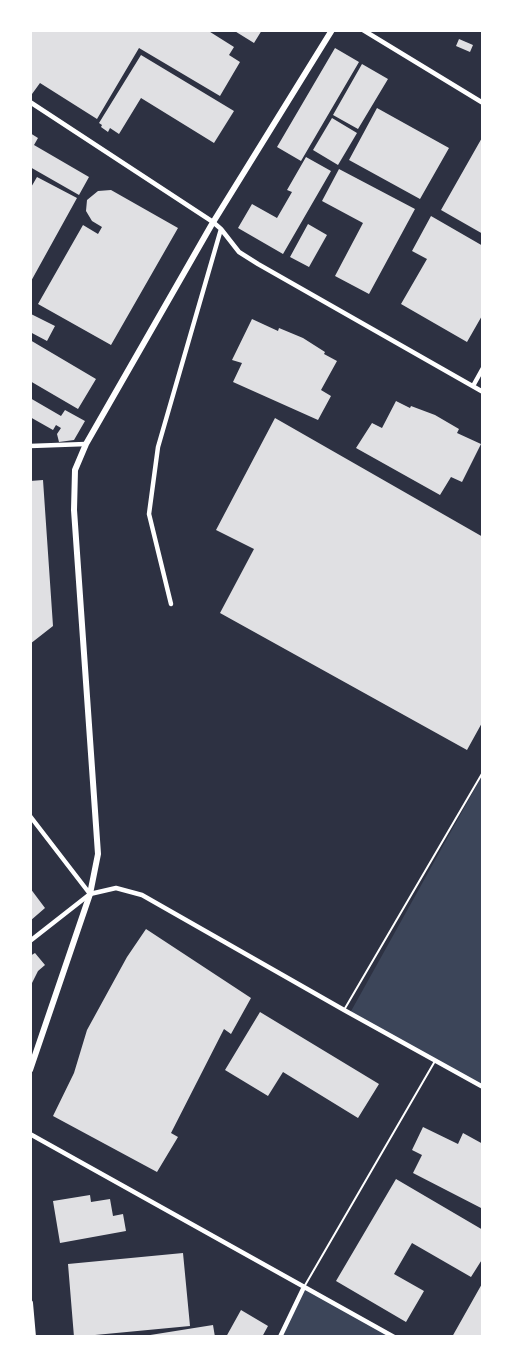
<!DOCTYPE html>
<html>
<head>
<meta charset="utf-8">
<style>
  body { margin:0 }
  #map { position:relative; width:513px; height:1367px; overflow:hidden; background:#2d3142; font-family:Helvetica,sans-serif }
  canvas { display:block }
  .frame { position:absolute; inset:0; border:32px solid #fff; pointer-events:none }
</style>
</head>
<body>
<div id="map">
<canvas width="513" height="1367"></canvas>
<div class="frame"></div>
</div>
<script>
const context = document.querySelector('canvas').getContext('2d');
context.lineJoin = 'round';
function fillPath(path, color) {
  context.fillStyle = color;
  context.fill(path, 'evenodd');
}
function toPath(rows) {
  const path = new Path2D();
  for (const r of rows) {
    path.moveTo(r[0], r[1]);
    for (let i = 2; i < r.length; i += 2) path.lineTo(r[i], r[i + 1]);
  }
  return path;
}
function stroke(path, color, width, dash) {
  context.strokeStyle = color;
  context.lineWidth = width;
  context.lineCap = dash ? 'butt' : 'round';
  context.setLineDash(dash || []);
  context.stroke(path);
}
fillPath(toPath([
  [483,774,483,1087,350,1013],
  [304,1287,394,1337,280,1337]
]), '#3c4559');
fillPath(toPath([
  [30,30,207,30,234,47,229,55,240,62,220,96,139,48,97,119,40,83,32,94,30,93],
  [233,30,262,30,254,43],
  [459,39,473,45,470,52,456,46],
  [335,48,359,62,301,161,277,147],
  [141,55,234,111,214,143,141,98,119,134,110,128,108,132,101,127,102,125,99,123],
  [362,64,388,79,358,129,333,115],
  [377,108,449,148,420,199,349,160],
  [332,118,357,133,338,165,313,150],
  [30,133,38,138,34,145,89,177,79,195,30,167],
  [483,136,483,234,441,210],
  [306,157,331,171,283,254,238,228,252,204,277,218,292,192,287,190],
  [339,169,415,209,369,294,335,276,363,223,322,201],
  [37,177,77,198,30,283,30,189],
  [111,190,178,228,111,345,38,304,83,225,98,234,102,227,92,221,86,211,87,200,98,191],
  [431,216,483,246,483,314,467,342,401,304,427,259,412,251],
  [308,224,327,235,309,267,290,257],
  [31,314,55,326,47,341,30,332,30,316],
  [252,319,278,331,279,328,303,338,325,352,324,354,337,361,321,390,331,396,318,420,233,382,242,363,232,360],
  [30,340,96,379,78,409,30,381],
  [30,398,61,416,65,410,85,421,74,440,59,442,57,434,61,428,56,425,53,430,30,417],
  [396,401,410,408,411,406,435,415,459,429,457,433,481,444,462,482,451,477,440,495,356,448,372,423,382,428],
  [275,418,483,537,483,721,467,750,220,613,254,549,216,530],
  [43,480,53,626,30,644,30,481],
  [30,888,45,908,30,921],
  [146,929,251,998,231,1034,224,1029,171,1133,178,1137,157,1172,53,1116,74,1073,87,1030,127,957],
  [35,953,45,965,38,971,30,987,30,956],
  [260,1012,379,1084,358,1118,283,1072,268,1096,225,1070],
  [423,1127,458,1144,463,1133,483,1144,483,1209,413,1173,422,1155,412,1150],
  [396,1179,483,1230,483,1258,471,1277,412,1243,394,1274,424,1291,406,1322,336,1281],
  [90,1195,91,1202,110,1199,113,1216,123,1214,126,1231,60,1243,53,1201],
  [183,1253,190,1326,74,1337,68,1264],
  [483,1282,483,1337,452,1337],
  [241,1310,268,1326,262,1337,226,1337],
  [213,1325,215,1337,144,1337,144,1336]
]), '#e0e0e3');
stroke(toPath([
  [344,1010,483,772],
  [304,1287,435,1061]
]), '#fff', 2);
stroke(toPath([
  [363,30,483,103],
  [30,102,213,222,221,229,239,252,258,264,483,392],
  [473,386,483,368],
  [30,446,86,444],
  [171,604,149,514,158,447,221,229],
  [30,816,90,894],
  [30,941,90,894,116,888,142,895,344,1010,483,1087],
  [30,1134,394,1337],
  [280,1337,304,1287]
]), '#fff', 4.5);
stroke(toPath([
  [30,1070,90,894,98,854,74,510,75,470,86,444,212,224,332,30],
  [30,1303,33,1337]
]), '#fff', 6);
</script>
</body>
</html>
